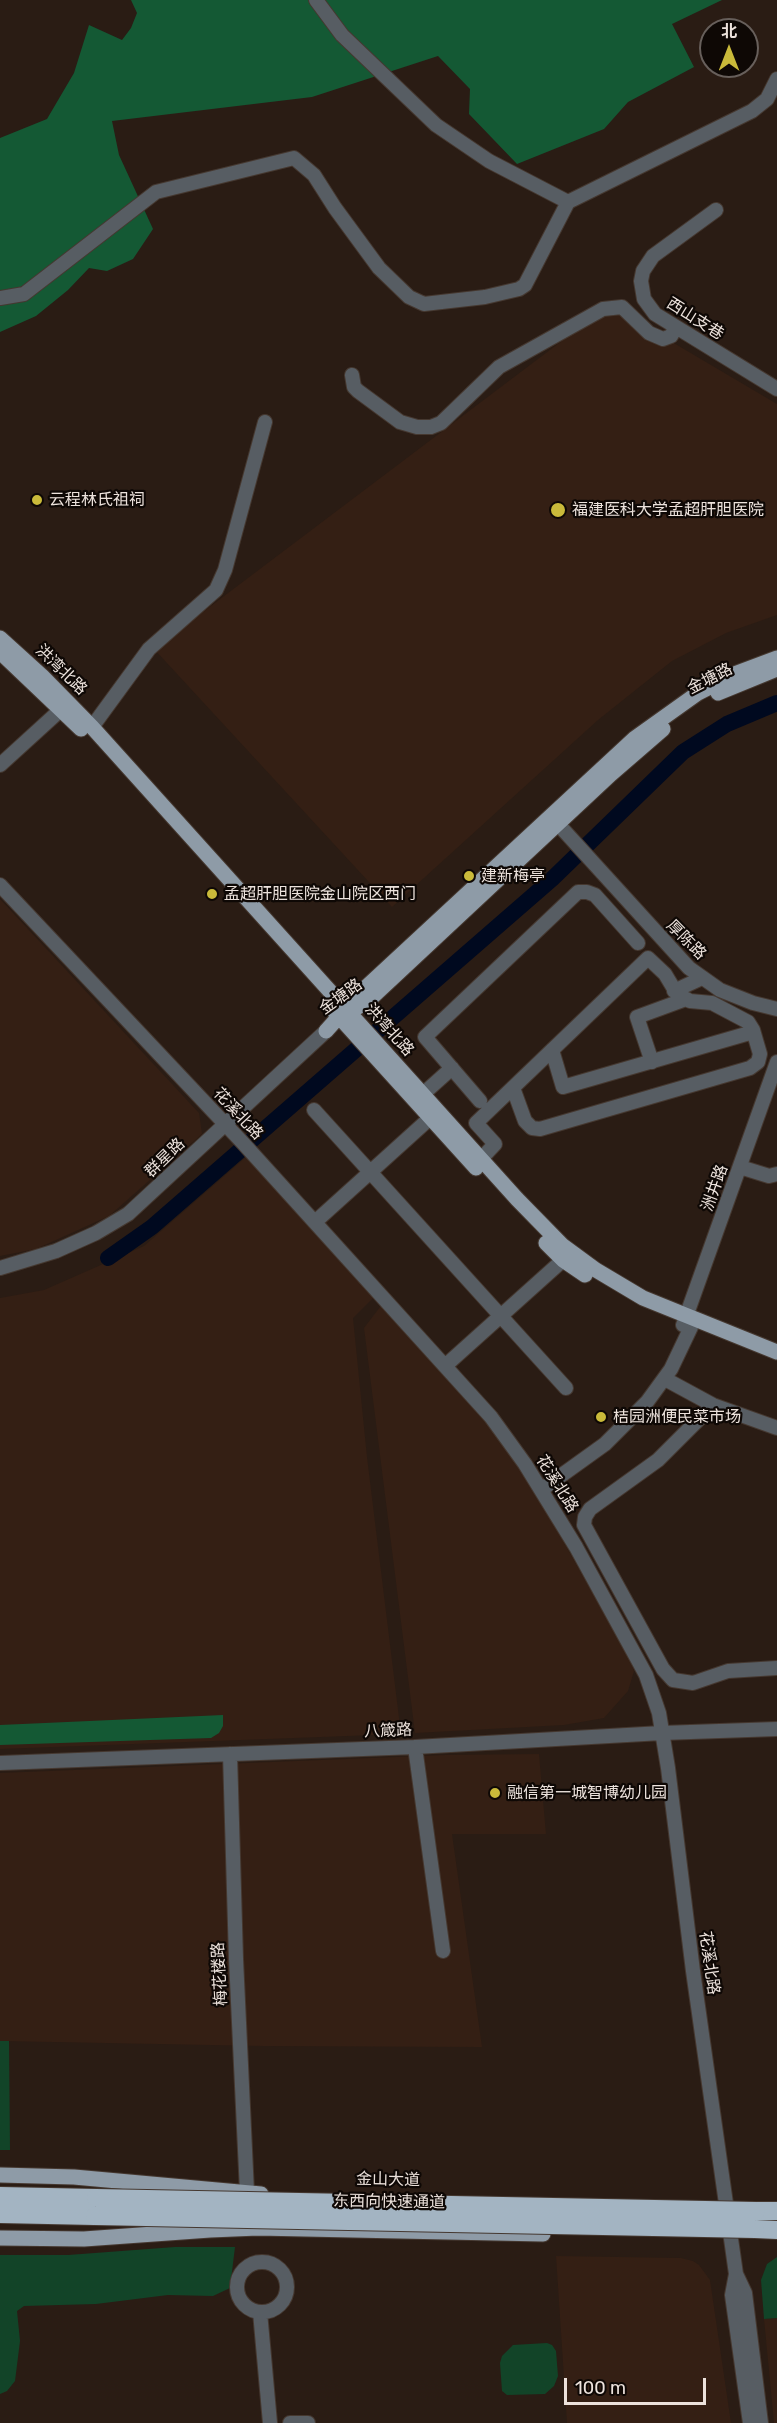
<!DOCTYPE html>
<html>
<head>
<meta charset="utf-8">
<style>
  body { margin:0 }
  #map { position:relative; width:777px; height:2423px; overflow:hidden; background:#2a1c14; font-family:Rubik,"Noto Sans SC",sans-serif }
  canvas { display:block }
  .north { position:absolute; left:699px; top:18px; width:60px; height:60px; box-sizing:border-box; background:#0e0805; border:2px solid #675f5b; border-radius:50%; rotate:0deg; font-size:16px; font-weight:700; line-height:24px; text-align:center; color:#ece2dc }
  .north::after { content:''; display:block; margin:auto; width:21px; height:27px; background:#caba3a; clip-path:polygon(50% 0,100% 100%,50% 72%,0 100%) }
  .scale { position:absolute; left:564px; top:2378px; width:142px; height:27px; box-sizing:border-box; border:3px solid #ece2dc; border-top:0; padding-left:8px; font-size:18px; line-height:21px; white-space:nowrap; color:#ece2dc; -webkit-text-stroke:4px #0e0805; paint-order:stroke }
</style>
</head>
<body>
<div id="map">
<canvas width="777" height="2423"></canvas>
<div class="north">北</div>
<div class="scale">100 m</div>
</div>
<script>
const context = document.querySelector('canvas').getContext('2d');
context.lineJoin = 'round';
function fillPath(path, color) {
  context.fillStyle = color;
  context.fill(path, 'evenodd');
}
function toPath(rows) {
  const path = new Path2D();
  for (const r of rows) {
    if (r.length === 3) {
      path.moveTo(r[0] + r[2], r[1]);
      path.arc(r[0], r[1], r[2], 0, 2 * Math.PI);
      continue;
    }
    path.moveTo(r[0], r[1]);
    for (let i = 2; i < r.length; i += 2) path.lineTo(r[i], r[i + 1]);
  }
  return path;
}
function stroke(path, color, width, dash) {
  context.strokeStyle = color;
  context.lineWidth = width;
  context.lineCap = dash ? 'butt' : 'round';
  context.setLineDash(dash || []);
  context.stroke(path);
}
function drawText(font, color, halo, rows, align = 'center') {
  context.font = font + ' Rubik,"Noto Sans SC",sans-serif';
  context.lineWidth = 4.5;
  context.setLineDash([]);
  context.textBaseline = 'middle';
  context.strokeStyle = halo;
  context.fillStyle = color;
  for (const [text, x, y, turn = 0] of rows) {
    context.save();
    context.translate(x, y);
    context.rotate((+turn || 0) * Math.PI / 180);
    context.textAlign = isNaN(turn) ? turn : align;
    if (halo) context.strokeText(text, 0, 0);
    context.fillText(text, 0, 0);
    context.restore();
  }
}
fillPath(toPath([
  [623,313,777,404,777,615,726,633,672,661,598,720,392,907,154,649,583,325,603,314],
  [0,899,199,1113,202,1134,109,1216,36,1249,0,1256],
  [246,1157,376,1295,353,1318,367,1457,401,1734,0,1749,0,1298,44,1290,144,1246],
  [383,1303,492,1429,536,1493,627,1654,634,1671,628,1691,604,1718,564,1725,415,1733,364,1328],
  [539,1754,546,1834,452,1834,482,2047,263,2046,0,2041,0,1773,445,1755],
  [556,2256,681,2258,693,2261,699,2265,710,2280,731,2423,567,2423],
  [777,2318,777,2423,774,2423,764,2319]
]), '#341f14');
fillPath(toPath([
  [0,2041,9,2041,10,2150,0,2150],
  [175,2247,235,2247,230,2288,213,2296,168,2295,96,2304,24,2306,17,2311,20,2341,15,2381,7,2391,0,2394,0,2255,68,2255],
  [777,2257,777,2318,764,2319,761,2280,767,2264],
  [547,2343,552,2345,556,2351,558,2376,554,2386,545,2394,507,2395,502,2391,500,2363,502,2356,513,2345]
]), '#124428');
fillPath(toPath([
  [131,0,722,0,672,24,694,67,628,102,604,129,517,164,469,114,470,89,438,56,312,97,112,121,119,155,153,229,133,259,107,271,89,268,68,290,36,316,0,332,0,138,47,119,74,73,89,25,122,40,131,28,137,13],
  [223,1715,223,1726,219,1733,211,1738,0,1745,0,1725]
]), '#145934');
stroke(toPath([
  [108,1258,152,1227,552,879,683,752,727,724,777,703]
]), '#00091f', 16);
const minor = toPath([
  [316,0,342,35,436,125,489,161,568,202],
  [716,210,653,256,643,271,641,281,644,299,655,314,777,389],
  [0,298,24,294,156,192,294,158,314,175,335,208,379,268,409,297,424,304,485,297,519,289,525,285,568,202,752,111,767,99,777,79],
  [352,375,354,387,358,391,400,422,417,427,431,427,441,423,499,367,603,309,622,307,649,333,663,339,671,336,676,327],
  [92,727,149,649,216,590,225,570,265,422],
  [0,765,67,704],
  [558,824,689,968,720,990,753,1003,777,1009],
  [0,885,243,1143,491,1417,525,1464,576,1547,646,1675,659,1713,668,1768,693,1971,736,2274,745,2293,761,2423],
  [674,991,702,978],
  [552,1050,563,1087,753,1032],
  [652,1062,637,1017,686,999],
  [423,1094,452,1068],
  [480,1101,425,1037,578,892,587,892,595,895,638,943],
  [314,1110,566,1388],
  [481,1159,495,1144,476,1123,648,958,665,974,677,994,690,1001,712,1003,748,1022,753,1030,760,1054,758,1062,750,1068,540,1129,532,1128,525,1121,513,1088],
  [740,1167,769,1176,777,1174],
  [315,1222,429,1119],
  [0,1268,56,1251,96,1233,128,1214,326,1031],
  [683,1325,777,1062],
  [445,1366,563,1260],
  [665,1379,713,1405,777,1428],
  [713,1405,658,1460,590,1509,585,1517,584,1525,663,1669,673,1680,693,1683,728,1671,777,1668],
  [541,1490,605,1444,647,1402,671,1369,691,1327],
  [415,1747,443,1951],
  [230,1754,236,1959,247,2192],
  [0,1763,415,1747,662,1733,777,1729],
  [262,2287,25],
  [736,2274,732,2295,750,2423],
  [260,2312,270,2423],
  [290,2423,308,2423]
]);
const major = toPath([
  [0,638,42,676,92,727,517,1199,562,1245,596,1270,643,1298,777,1352],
  [0,652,81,729],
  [718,693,777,669],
  [333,1010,476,1168],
  [347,1014,369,1000,611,774,663,729],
  [326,1031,362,991,635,738,698,693,737,673,777,658],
  [546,1243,563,1260,585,1275],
  [0,2175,74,2177,261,2194],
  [0,2238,84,2239,210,2230,258,2228,543,2234]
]);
const highway = toPath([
  [0,2196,96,2198],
  [756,2211,777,2211],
  [0,2214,95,2216],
  [755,2229,777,2230]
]);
stroke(minor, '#453830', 16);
stroke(major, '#453830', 17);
stroke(highway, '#453830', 20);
stroke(minor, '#575d63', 14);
stroke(major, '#8e9ba7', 15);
stroke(highway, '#a3b4c2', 18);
const highwayBridge = toPath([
  [96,2198,756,2211],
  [95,2216,755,2229]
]);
stroke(highwayBridge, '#453830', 20, []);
stroke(highwayBridge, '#a3b4c2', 18);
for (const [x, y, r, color] of [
  [37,500,6,"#caba3a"],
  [558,510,8,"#caba3a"],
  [469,876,6,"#caba3a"],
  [212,894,6,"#caba3a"],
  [601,1417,6,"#caba3a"],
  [495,1793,6,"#caba3a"]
]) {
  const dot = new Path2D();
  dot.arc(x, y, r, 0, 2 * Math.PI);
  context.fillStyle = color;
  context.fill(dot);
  stroke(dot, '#0e0805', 2);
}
drawText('16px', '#ece2dc', '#0e0805', [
  ["西山支巷",695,319,32],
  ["洪湾北路",61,670,44],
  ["金塘路",710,679,-27],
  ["厚陈路",686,940,45],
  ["金塘路",341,997,-36],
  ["洪湾北路",389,1030,48],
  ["花溪北路",238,1114,47],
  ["群星路",165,1158,-44],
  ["洲井路",715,1188,-70],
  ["花溪北路",557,1484,58],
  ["八箴路",388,1731,-2],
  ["花溪北路",709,1963,82],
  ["梅花楼路",220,1974,-93],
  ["金山大道",388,2180,1],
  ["东西向快速通道",389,2202,1]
]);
drawText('16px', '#ece2dc', '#0e0805', [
  ["云程林氏祖祠",49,500],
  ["福建医科大学孟超肝胆医院",572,510],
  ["建新梅亭",481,876],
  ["孟超肝胆医院金山院区西门",224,894],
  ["桔园洲便民菜市场",613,1417],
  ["融信第一城智博幼儿园",507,1793]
], 'left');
</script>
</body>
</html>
